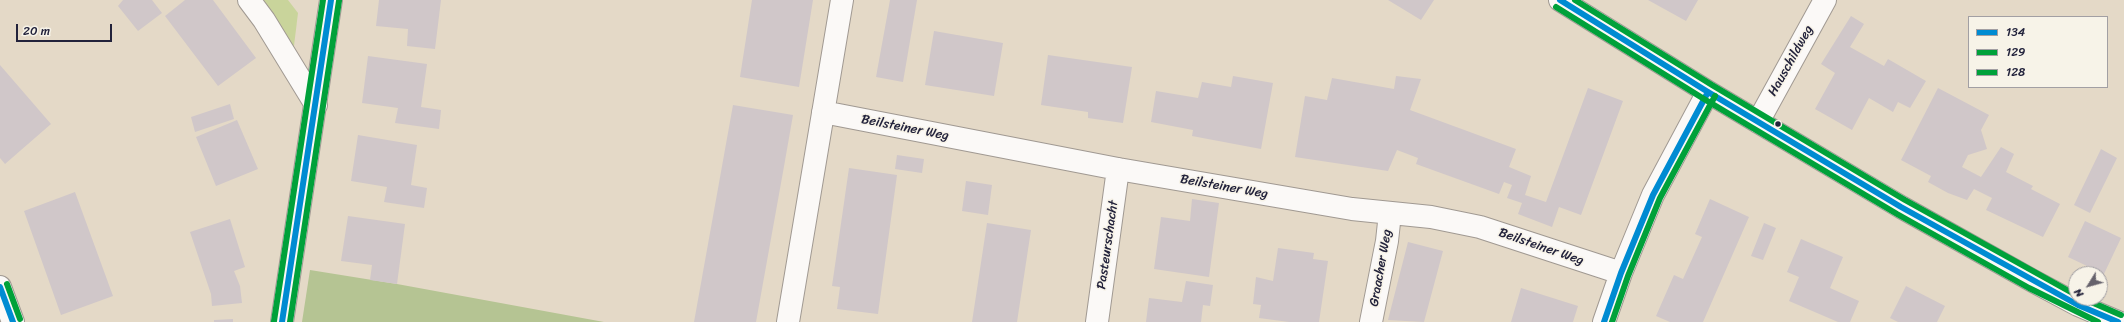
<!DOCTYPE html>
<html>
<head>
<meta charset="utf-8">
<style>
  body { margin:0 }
  #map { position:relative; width:2124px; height:322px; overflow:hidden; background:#e4d9c7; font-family:Sriracha,sans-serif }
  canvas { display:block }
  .legend { position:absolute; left:1968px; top:16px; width:140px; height:72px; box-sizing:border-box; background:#f7f3e8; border:1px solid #a29fa3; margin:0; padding:5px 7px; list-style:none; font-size:12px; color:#22223b }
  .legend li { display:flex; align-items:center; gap:8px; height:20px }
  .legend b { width:20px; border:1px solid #a29fa3 }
  .north { position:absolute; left:2068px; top:266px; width:40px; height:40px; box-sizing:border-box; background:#f7f3e8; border:1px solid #a29fa3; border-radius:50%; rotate:233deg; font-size:11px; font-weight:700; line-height:16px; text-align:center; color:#22223b }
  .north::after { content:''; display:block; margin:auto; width:14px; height:18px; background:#66626c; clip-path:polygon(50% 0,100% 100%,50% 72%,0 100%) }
  .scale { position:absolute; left:16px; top:24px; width:96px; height:18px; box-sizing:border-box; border:2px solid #22223b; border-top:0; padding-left:5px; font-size:12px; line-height:14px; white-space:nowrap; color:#22223b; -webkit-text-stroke:3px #f7f3e8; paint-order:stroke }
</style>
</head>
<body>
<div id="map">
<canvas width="2124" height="322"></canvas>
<ul class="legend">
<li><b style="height:5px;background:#008bd2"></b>134</li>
<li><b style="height:5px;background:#00a13a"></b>129</li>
<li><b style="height:5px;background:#00a13a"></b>128</li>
</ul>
<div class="north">N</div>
<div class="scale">20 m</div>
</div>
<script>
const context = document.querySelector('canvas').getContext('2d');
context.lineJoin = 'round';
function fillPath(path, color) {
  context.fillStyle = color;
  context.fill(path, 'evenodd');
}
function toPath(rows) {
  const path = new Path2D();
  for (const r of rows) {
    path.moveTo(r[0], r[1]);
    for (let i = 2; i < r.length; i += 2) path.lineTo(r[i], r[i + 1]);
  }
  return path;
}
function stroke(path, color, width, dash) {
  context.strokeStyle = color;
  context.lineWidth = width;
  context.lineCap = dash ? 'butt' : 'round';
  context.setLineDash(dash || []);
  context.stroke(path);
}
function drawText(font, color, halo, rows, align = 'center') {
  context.font = font + ' Sriracha,sans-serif';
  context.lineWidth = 3;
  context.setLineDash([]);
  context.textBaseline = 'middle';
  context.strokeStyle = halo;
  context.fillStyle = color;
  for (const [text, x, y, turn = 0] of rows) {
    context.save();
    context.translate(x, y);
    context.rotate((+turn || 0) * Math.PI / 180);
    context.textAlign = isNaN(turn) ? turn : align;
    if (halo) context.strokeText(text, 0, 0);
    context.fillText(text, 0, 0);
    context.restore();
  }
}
fillPath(toPath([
  [259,0,288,0,298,13,293,54]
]), '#c9d49b');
fillPath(toPath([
  [310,270,397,284,604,322,302,322]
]), '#b5c493');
fillPath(toPath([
  [123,0,152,0,162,13,138,31,118,6],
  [185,0,213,0,256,58,218,86,165,16],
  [379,0,441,0,435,49,407,46,408,29,376,26],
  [752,0,813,0,799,87,740,77],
  [890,0,917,0,903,82,876,77],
  [1388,0,1434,0,1421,20],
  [1648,0,1698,0,1686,21],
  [1851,16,1864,24,1850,47,1884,66,1888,59,1926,81,1910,108,1898,102,1893,112,1869,98,1852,130,1815,109,1835,73,1821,64],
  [934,31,1003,43,994,96,925,85],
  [1048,55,1132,67,1123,123,1088,118,1088,112,1041,105],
  [368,56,427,64,421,107,441,110,439,129,395,123,398,108,362,103],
  [0,65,51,124,5,164,0,158],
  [1233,76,1273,83,1261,149,1192,136,1193,130,1151,122,1156,91,1198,98,1202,82,1231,87],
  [1396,76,1421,79,1410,110,1516,149,1509,167,1531,176,1525,195,1546,202,1588,88,1623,101,1581,215,1559,207,1552,227,1518,214,1522,203,1507,198,1512,185,1504,182,1499,194,1416,164,1418,158,1397,150,1388,171,1295,157,1305,96,1327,100,1332,78,1394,89],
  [1938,88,1989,115,1981,130,1987,149,1968,155,1962,167,1981,177,2001,147,2014,154,2006,172,2033,186,2031,189,2060,204,2043,237,1986,210,1992,198,1974,189,1967,200,1948,193,1928,182,1931,176,1901,160],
  [230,104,234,119,195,132,191,117],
  [733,105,793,115,783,172,756,322,694,322],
  [237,120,258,169,216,186,196,137],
  [358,135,417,145,411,185,427,188,424,208,384,202,387,187,351,181],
  [2101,149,2117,158,2090,213,2074,205],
  [897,155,924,159,922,173,895,169],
  [849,168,897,175,878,314,837,309,840,287,832,286],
  [966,181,992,185,988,215,962,211],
  [75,192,113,296,61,315,24,211],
  [1192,199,1219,203,1209,277,1154,269,1161,217,1190,221],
  [1710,199,1749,217,1703,322,1670,322,1656,316,1674,275,1683,279,1702,237,1695,234],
  [348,216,405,224,397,284,370,280,372,265,341,261],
  [230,219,245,267,234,271,240,286,242,303,212,306,211,294,190,232],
  [2085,221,2121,238,2104,274,2068,257],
  [987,223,1031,230,1017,322,972,322],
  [1764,223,1776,228,1763,260,1751,256],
  [1801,239,1843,257,1830,288,1859,301,1850,322,1838,322,1789,301,1799,277,1787,272],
  [1408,242,1443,251,1424,322,1388,320],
  [1278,248,1314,253,1313,259,1328,261,1319,322,1289,322,1259,318,1261,305,1253,304,1256,277,1273,281],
  [1186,281,1213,285,1210,306,1203,305,1201,322,1146,322,1149,298,1182,302],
  [1906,286,1945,306,1937,322,1898,322,1890,318],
  [1521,288,1578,306,1573,322,1511,322],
  [233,319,233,322,214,322,214,320]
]), '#d0c7c9');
const minor = toPath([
  [249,0,264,20,316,105],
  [1560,0,1708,92,1901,207,2033,281,2078,305,2118,322],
  [823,112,1118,169,1352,209,1431,217,1480,227,1621,273],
  [1758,122,1825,0],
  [0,287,13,322],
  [282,322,331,0],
  [788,322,842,0],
  [1097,322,1118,169],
  [1371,322,1387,241,1390,213],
  [1604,322,1621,273,1653,195,1708,92]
]);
stroke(minor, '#a09992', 24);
stroke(minor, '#fbf9f7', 22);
stroke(toPath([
  [1560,0,1708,92,1901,207,2078,305,2118,322],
  [0,287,13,322],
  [282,322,331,0],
  [1604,322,1621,273,1653,195,1708,92]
]), '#008bd2', 6);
stroke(toPath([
  [1556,7,1704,99,1897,214,2029,288,2098,322],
  [290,322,339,1],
  [1612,322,1628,276,1660,198,1715,96]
]), '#00a13a', 6);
stroke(toPath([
  [1575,0,1712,85,1905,200,2076,295],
  [7,284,20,319],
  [2082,298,2121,315],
  [274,321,323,0]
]), '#00a13a', 6);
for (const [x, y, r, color] of [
  [1778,124,3.5,"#22223b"]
]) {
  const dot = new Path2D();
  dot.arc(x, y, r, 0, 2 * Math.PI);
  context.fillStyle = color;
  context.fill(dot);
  stroke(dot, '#f7f3e8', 1.5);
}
drawText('13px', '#22223b', '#f7f3e8', [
  ["Hauschildweg",1791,61,-61],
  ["Beilsteiner Weg",905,128,11],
  ["Beilsteiner Weg",1224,187,10],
  ["Pasteurschacht",1108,245,-82],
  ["Beilsteiner Weg",1541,247,19],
  ["Graacher Weg",1381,268,-80]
]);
</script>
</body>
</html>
